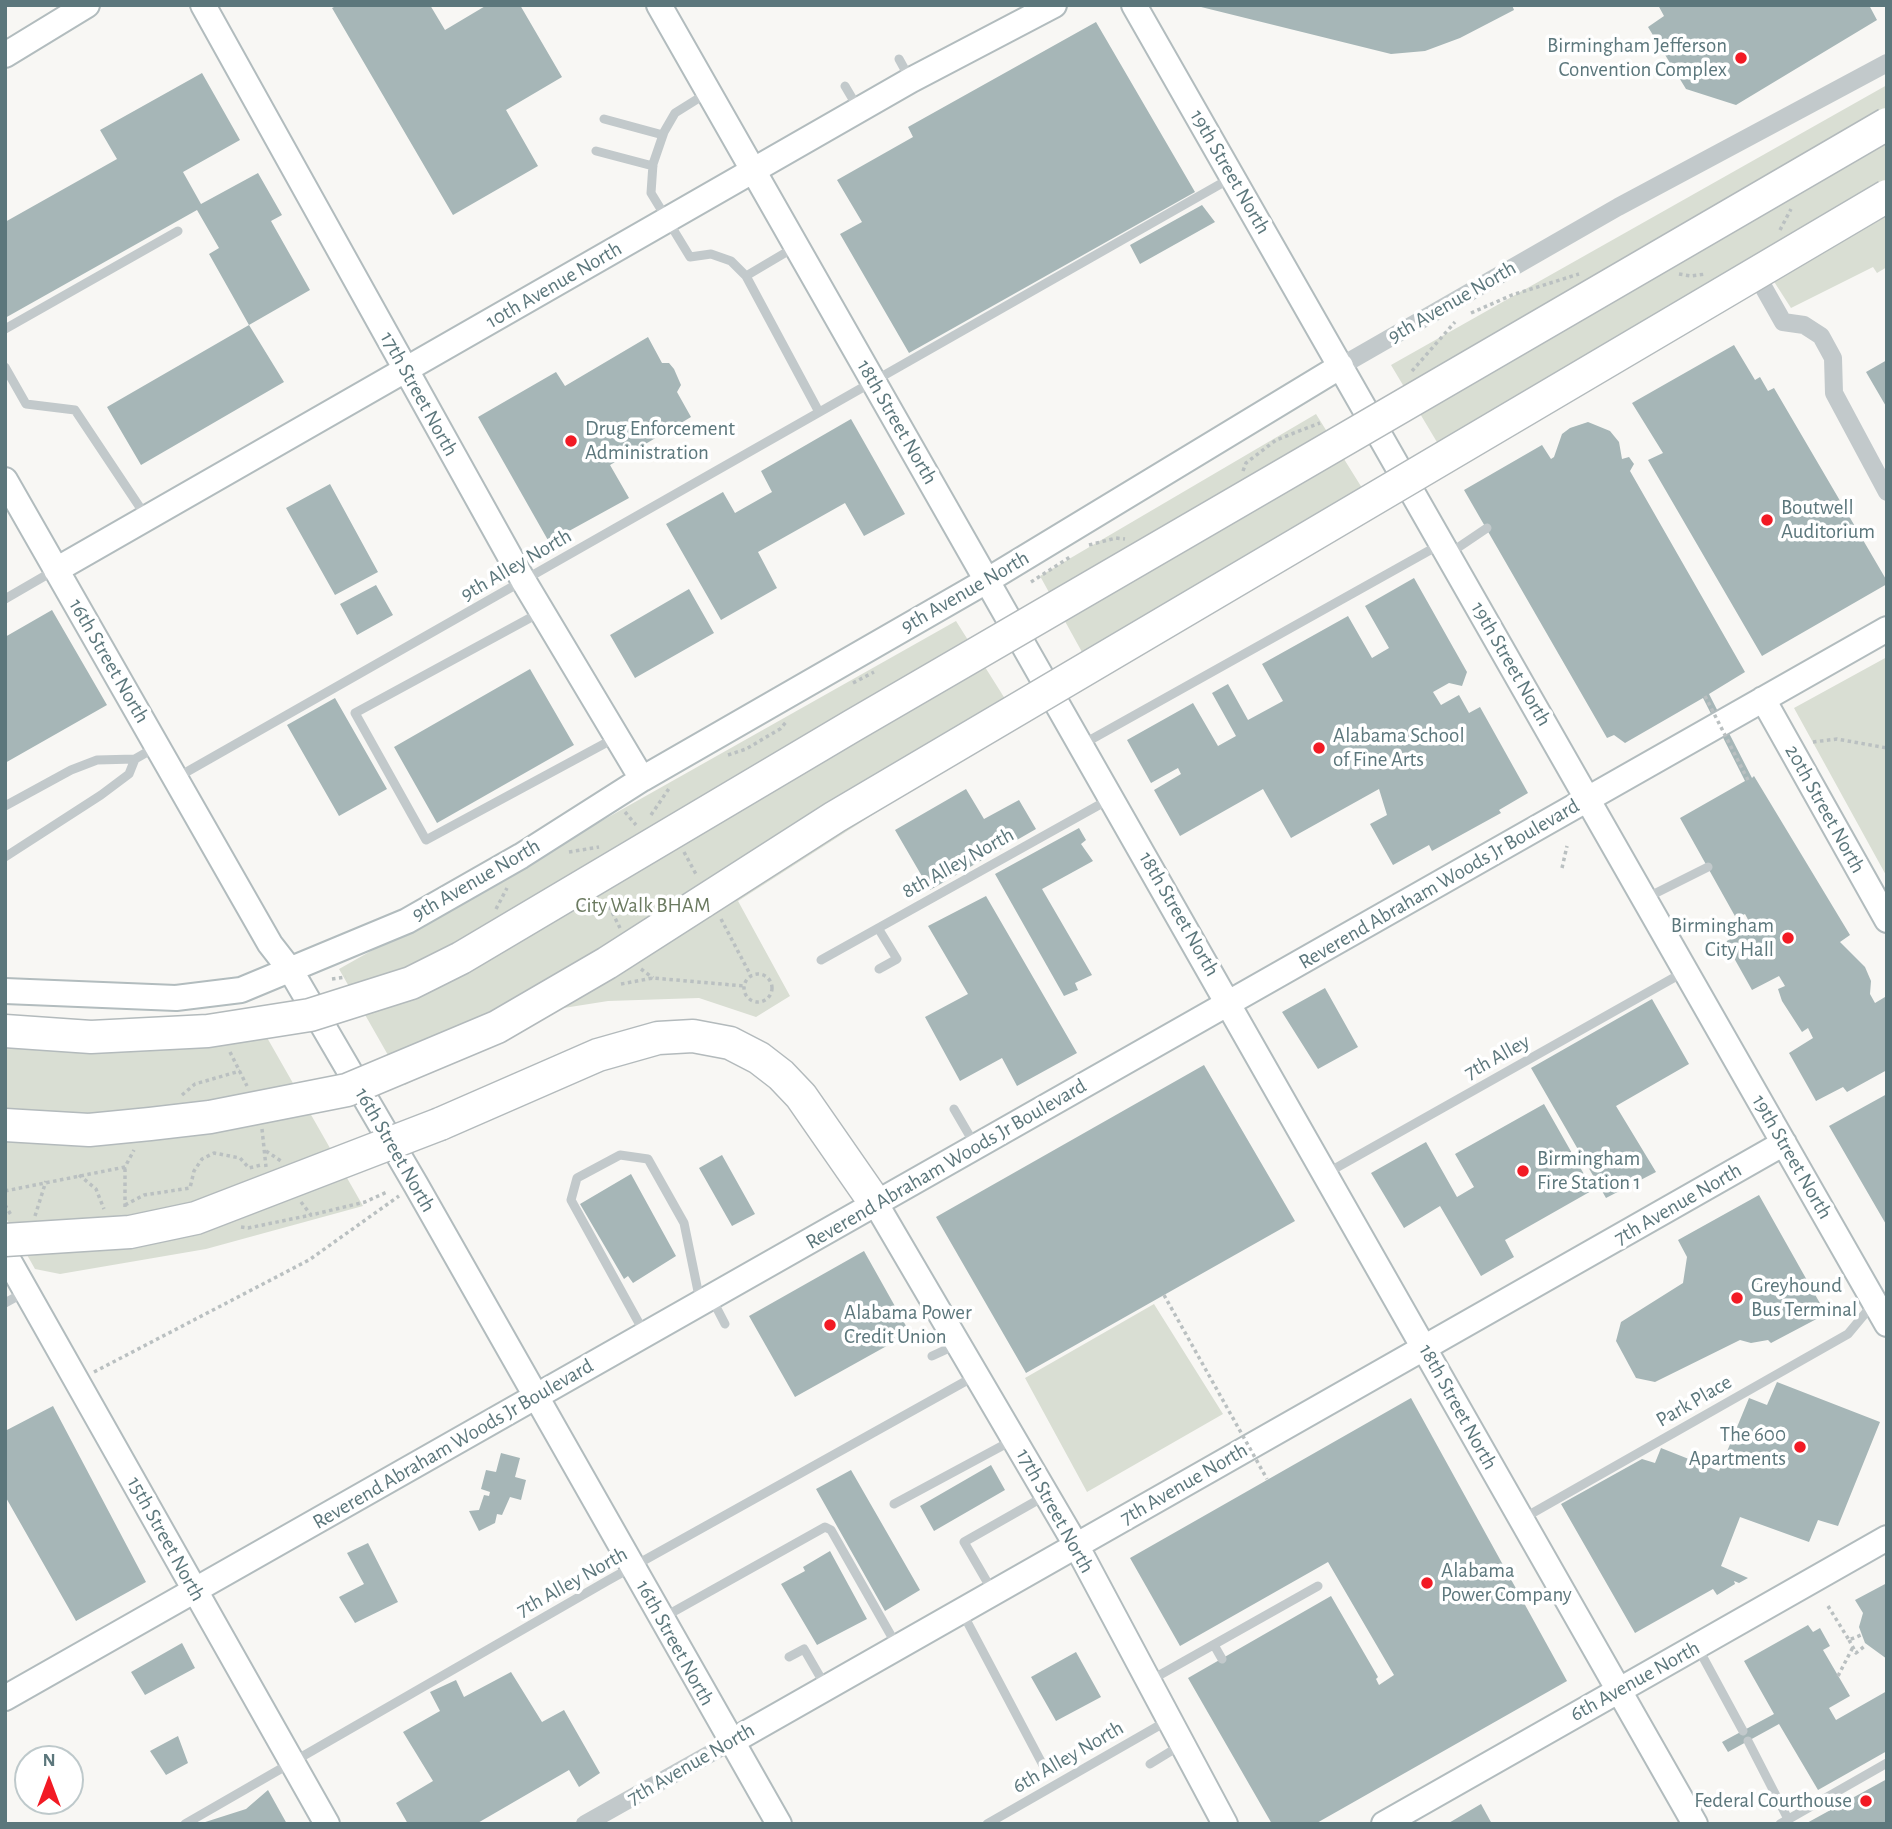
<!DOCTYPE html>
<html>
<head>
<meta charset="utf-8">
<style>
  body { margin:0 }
  #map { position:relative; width:1892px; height:1829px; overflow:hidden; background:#f8f7f4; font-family:"Alegreya Sans",sans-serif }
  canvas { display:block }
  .frame { position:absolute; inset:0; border:7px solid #5c777c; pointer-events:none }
  .north { position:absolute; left:14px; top:1745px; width:70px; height:70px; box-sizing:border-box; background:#fff; border:2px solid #bec9cb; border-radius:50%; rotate:0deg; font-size:19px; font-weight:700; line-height:28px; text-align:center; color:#5c777c }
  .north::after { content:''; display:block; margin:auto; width:24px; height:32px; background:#f21a24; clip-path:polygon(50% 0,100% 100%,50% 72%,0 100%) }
</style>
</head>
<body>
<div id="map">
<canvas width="1892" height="1829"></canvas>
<div class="frame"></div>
<div class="north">N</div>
</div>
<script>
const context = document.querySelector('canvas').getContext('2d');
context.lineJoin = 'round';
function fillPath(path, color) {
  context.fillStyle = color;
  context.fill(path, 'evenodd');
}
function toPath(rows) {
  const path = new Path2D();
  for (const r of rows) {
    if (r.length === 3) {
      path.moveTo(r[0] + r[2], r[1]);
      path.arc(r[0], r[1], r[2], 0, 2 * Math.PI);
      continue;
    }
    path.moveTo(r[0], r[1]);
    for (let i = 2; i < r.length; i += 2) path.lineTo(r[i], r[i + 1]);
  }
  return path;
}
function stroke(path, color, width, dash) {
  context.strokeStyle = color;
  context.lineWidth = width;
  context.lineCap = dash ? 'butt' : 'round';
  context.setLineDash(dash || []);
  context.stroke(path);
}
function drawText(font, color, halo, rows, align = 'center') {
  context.font = font + ' "Alegreya Sans",sans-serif';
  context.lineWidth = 7;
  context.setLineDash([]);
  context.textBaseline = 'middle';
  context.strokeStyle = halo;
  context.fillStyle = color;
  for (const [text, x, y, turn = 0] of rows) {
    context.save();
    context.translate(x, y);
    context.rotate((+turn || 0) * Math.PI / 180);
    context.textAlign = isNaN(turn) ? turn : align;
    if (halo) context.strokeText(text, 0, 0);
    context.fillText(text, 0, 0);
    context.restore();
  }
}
fillPath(toPath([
  [1887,85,1887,267,1877,273,1873,267,1791,308,1773,280,1450,464,1391,365],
  [1316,414,1372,504,1093,672,1040,576],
  [956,621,1019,721,738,901,790,996,756,1017,699,998,608,1001,551,1010,405,1085,339,969],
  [1887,657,1887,877,1794,708],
  [253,1013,363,1206,206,1249,60,1274,35,1269,5,1216,5,1020,103,1022],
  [1154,1304,1223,1414,1087,1492,1025,1378]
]), '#d9ded3');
fillPath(toPath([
  [338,5,430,5,445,30,487,5,520,5,562,77,506,110,538,166,453,215,332,8],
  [1193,5,1512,5,1514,10,1460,38,1425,51,1391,54],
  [1658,5,1869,5,1877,20,1736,105,1686,89,1648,27,1664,16],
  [1096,22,1195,192,909,353,840,234,862,222,837,180,913,137,908,127],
  [202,73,240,140,183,172,201,204,258,173,282,215,271,221,310,290,249,325,209,254,219,248,197,210,5,318,5,222,117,159,100,130],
  [1202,205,1215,222,1140,264,1130,245],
  [249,325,284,382,141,465,107,407],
  [648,337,662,363,669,363,674,369,681,385,677,392,691,417,610,465,629,498,549,542,478,417,556,372,565,386],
  [1734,345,1755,380,1760,377,1768,391,1774,388,1887,581,1887,584,1762,656,1648,460,1663,453,1632,403],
  [1887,360,1887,408,1866,372],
  [851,419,905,514,864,536,845,503,758,552,777,588,721,620,666,524,723,492,735,513,772,492,761,471],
  [1588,422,1610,431,1619,442,1622,459,1629,457,1634,464,1630,471,1745,672,1709,694,1752,778,1754,776,1850,935,1840,942,1865,967,1871,981,1870,994,1875,1003,1885,997,1887,1000,1887,1070,1847,1092,1843,1087,1816,1101,1789,1053,1813,1038,1808,1028,1802,1032,1782,1001,1778,989,1785,986,1779,976,1752,990,1725,942,1752,927,1745,914,1736,918,1680,818,1745,781,1703,698,1625,743,1614,735,1607,738,1464,490,1542,445,1551,459,1554,457,1562,434,1570,428],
  [330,484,378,572,335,595,286,508],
  [1414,578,1467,672,1462,686,1449,683,1433,692,1441,705,1459,695,1469,713,1480,707,1528,793,1499,810,1501,813,1432,851,1429,845,1393,865,1370,824,1387,815,1379,789,1291,838,1263,789,1180,836,1154,790,1181,774,1178,768,1151,783,1127,740,1193,703,1218,746,1236,736,1212,693,1228,684,1248,720,1283,701,1262,664,1348,616,1372,658,1389,648,1365,606],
  [376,585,393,615,357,635,340,604],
  [689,589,714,633,635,678,610,635],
  [52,610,107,705,5,763,5,637],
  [530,669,574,745,437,823,394,747],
  [335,698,387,789,339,816,287,725],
  [966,789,984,819,1019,800,1036,829,930,890,895,830],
  [1079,828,1086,840,1081,844,1093,861,1042,889,1092,975,1075,983,1078,990,1064,996,995,874],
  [986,896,1077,1053,1017,1086,1002,1058,960,1081,925,1017,968,994,928,926],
  [1325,988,1358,1047,1318,1069,1282,1012],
  [1652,999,1689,1064,1616,1106,1656,1172,1606,1198,1531,1068],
  [1204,1065,1295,1221,1026,1373,936,1217],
  [1887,1094,1887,1226,1829,1126],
  [1544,1104,1593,1190,1505,1240,1514,1257,1481,1276,1440,1206,1404,1228,1371,1173,1426,1142,1457,1197,1474,1187,1455,1154],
  [722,1155,755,1214,732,1226,699,1168],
  [631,1174,676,1256,633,1283,628,1276,624,1279,580,1204],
  [1759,1195,1826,1314,1771,1343,1768,1340,1751,1343,1740,1340,1655,1382,1636,1378,1616,1341,1621,1322,1683,1283,1687,1257,1678,1240],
  [864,1251,910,1333,795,1397,749,1316],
  [1777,1382,1880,1422,1838,1526,1818,1520,1809,1542,1740,1517,1721,1566,1748,1578,1739,1583,1734,1581,1735,1584,1717,1595,1713,1589,1635,1633,1561,1504,1642,1459,1655,1463,1661,1448,1719,1471,1749,1398,1767,1405],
  [1411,1398,1567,1681,1315,1824,1272,1824,1188,1678,1331,1596,1378,1677,1376,1679,1379,1685,1394,1675,1328,1562,1180,1646,1130,1558],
  [53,1406,146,1582,76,1621,5,1496,5,1431],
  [501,1453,520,1458,515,1477,526,1480,521,1500,510,1497,502,1515,497,1514,495,1523,479,1531,469,1511,479,1510,484,1495,489,1496,490,1492,481,1489,486,1470,496,1472],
  [991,1465,1005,1490,934,1531,920,1506],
  [851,1470,920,1590,885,1611,816,1489],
  [368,1543,398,1602,355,1623,339,1597,364,1584,347,1553],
  [830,1551,867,1619,817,1645,781,1584,805,1571,803,1567],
  [1887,1583,1887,1659,1865,1643,1859,1627,1863,1613,1855,1600],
  [1808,1625,1813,1632,1820,1628,1830,1646,1823,1650,1850,1696,1829,1708,1836,1720,1887,1691,1887,1751,1818,1790,1779,1724,1728,1752,1722,1742,1774,1714,1744,1661],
  [182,1643,195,1668,145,1695,131,1672],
  [1076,1652,1101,1697,1056,1721,1031,1677],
  [511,1672,542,1722,564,1710,600,1773,579,1787,569,1770,476,1824,408,1824,396,1803,433,1781,403,1732,440,1711,430,1692,456,1680,464,1697],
  [178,1736,188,1763,166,1775,150,1751],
  [1887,1779,1887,1824,1805,1824],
  [268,1790,287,1824,199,1824,246,1809],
  [1481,1804,1492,1824,1447,1824]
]), '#a6b6b7');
const secondary = toPath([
  [203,5,523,580,642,779],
  [659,5,1695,1824],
  [1134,5,1887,1324],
  [5,55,87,5],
  [5,480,270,944,291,971,416,1185,779,1824],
  [56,570,911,80,1054,5],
  [1763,699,1887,920],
  [5,991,176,998,241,990,407,921,521,856,642,779,988,580,1341,366],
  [876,1204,1076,1545,1225,1824],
  [5,1254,327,1824],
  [5,1698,1887,629],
  [731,1742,1784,1143],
  [1384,1824,1887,1538]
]);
const highway = toPath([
  [440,1124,598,1055,658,1038,693,1036,730,1043,759,1058,781,1075,801,1096,876,1204]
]);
stroke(secondary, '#b2bcbe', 28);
stroke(highway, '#b3babc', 35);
stroke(toPath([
  [1780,230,1791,209],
  [1679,274,1691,276,1706,274],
  [1471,313,1512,295,1579,274],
  [1412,371,1455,322],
  [1243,471,1246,463,1276,440,1320,423],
  [1089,545,1116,538,1125,539],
  [1031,582,1070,557],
  [853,683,874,672],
  [1813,742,1837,739,1887,748],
  [728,755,746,749,780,729,787,721],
  [1887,764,1887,779],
  [625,812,636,825],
  [651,815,670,787],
  [569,852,599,847],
  [684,852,697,876],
  [1562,868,1567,846],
  [606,900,620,928],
  [496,909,507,888],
  [721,919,751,976],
  [641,969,653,978],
  [758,988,14],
  [332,979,346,977],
  [621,984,653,978,744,986],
  [230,1052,247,1086],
  [182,1095,195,1084,240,1071],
  [262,1129,266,1167],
  [266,1151,281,1161],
  [79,1175,96,1189,104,1209],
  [5,1191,125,1167,134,1150],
  [301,1202,311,1215,365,1202,387,1192],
  [5,1205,11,1215],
  [125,1205,144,1195,190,1188,194,1171,202,1159,214,1153,240,1158,249,1168,261,1165],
  [125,1207,125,1167],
  [35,1216,46,1181],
  [241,1227,248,1228,311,1215],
  [94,1372,309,1260,399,1196],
  [1828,1606,1849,1640,1861,1635],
  [1849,1640,1856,1653,1866,1645],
  [1838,1676,1853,1647]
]), '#bac0c1', 3.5, [3.5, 3.5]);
stroke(toPath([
  [899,59,910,79],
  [845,86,858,108],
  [707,93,675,113,664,132,653,164,651,193,690,257,711,254,731,261,746,276],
  [604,119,663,135],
  [596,151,653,166],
  [795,247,746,276,819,412],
  [5,329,178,231],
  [5,367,26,404,75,410,145,515],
  [1450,553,1487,528],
  [5,599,55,570],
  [541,612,355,713,426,840,615,738],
  [1083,744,1441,544],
  [176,778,1231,178],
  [5,806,71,770,97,760,135,759,156,747],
  [5,857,101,795,129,774,135,759],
  [1646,898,1708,867],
  [878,928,897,959,879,969],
  [821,960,1108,800],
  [954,1109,975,1145],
  [1327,1173,1684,972],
  [712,1299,725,1324],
  [5,1303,25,1292],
  [645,1334,571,1200,577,1178,620,1155,648,1159,684,1223,700,1301],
  [932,1356,956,1345],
  [894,1504,1013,1440],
  [1522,1519,1848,1334,1873,1304],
  [993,1592,964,1542,1045,1496],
  [962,1612,1045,1769],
  [664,1617,825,1527,831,1530,897,1646],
  [1214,1645,1222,1659],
  [1698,1648,1743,1731],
  [789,1657,804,1649,826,1687],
  [1149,1681,1318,1586],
  [1748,1741,1788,1819],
  [1150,1764,1181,1745],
  [185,1824,607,1581,975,1376],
  [987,1824,1167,1721],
  [1780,1824,1887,1763]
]), '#c2c9cb', 9);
stroke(toPath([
  [1752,267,1783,322,1804,325,1821,336,1833,358,1834,393,1887,492],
  [1341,366,1618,207,1887,63],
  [585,1824,731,1742]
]), '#c2c9cb', 18);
stroke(secondary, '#fff', 24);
stroke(highway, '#fff', 32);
const highwayBridge = toPath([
  [5,1031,91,1037,208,1031,310,1015,411,983,461,958,852,726,1887,124],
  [5,1125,89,1130,150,1124,210,1117,347,1090,497,1027,607,963,835,817,1887,196],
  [5,1240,130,1232,196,1218,440,1124]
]);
stroke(highwayBridge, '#b3babc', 35, []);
stroke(toPath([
  [1705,696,1748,780],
  [1164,1295,1267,1479]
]), '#bac0c1', 3.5, [3.5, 3.5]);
stroke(highwayBridge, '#fff', 32);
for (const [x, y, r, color] of [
  [1741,58,7,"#f21a24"],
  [571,441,7,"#f21a24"],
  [1767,520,7,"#f21a24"],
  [1319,748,7,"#f21a24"],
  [1788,938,7,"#f21a24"],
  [1523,1171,7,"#f21a24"],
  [1737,1298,7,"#f21a24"],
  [830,1325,7,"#f21a24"],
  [1800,1447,7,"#f21a24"],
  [1427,1583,7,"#f21a24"],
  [1866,1801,7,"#f21a24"]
]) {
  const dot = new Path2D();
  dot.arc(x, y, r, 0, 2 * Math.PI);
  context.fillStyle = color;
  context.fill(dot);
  stroke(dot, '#fff', 2.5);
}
drawText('21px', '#5c777c', '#fff', [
  ["Birmingham Jefferson",1727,46,"right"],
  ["Convention Complex",1727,70,"right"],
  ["Drug Enforcement",585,429],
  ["Administration",585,453],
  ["Boutwell",1781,508],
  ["Auditorium",1781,532],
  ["Alabama School",1333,736],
  ["of Fine Arts",1333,760],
  ["Birmingham",1774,926,"right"],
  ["City Hall",1774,950,"right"],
  ["Birmingham",1537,1159],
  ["Fire Station 1",1537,1183],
  ["Greyhound",1751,1286],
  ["Bus Terminal",1751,1310],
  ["Alabama Power",844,1313],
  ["Credit Union",844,1337],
  ["The 600",1786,1435,"right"],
  ["Apartments",1786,1459,"right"],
  ["Alabama",1441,1571],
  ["Power Company",1441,1595],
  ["Federal Courthouse",1852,1801,"right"]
], 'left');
drawText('21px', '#5c777c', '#fff', [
  ["19th Street North",1230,172,60],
  ["10th Avenue North",554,285,-30],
  ["9th Avenue North",1452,302,-30],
  ["17th Street North",419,394,61],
  ["18th Street North",897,422,60],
  ["9th Alley North",516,565,-30],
  ["9th Avenue North",965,592,-30],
  ["16th Street North",109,661,60],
  ["19th Street North",1511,664,60],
  ["20th Street North",1825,809,61],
  ["8th Alley North",958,863,-29],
  ["9th Avenue North",476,880,-30],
  ["Reverend Abraham Woods Jr Boulevard",1439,884,-30],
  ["18th Street North",1179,914,60],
  ["7th Alley",1497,1057,-29],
  ["16th Street North",395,1150,60],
  ["19th Street North",1792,1157,60],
  ["Reverend Abraham Woods Jr Boulevard",946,1164,-30],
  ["7th Avenue North",1678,1204,-30],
  ["Park Place",1694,1401,-30],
  ["18th Street North",1458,1407,61],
  ["Reverend Abraham Woods Jr Boulevard",453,1444,-30],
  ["7th Avenue North",1184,1484,-30],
  ["17th Street North",1055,1511,61],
  ["15th Street North",166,1539,61],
  ["7th Alley North",572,1582,-29],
  ["16th Street North",675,1643,61],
  ["6th Avenue North",1635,1681,-29],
  ["6th Alley North",1068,1757,-30],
  ["7th Avenue North",691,1764,-30]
]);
drawText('21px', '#6b7a60', '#fff', [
  ["City Walk BHAM",643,906]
]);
</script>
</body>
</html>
